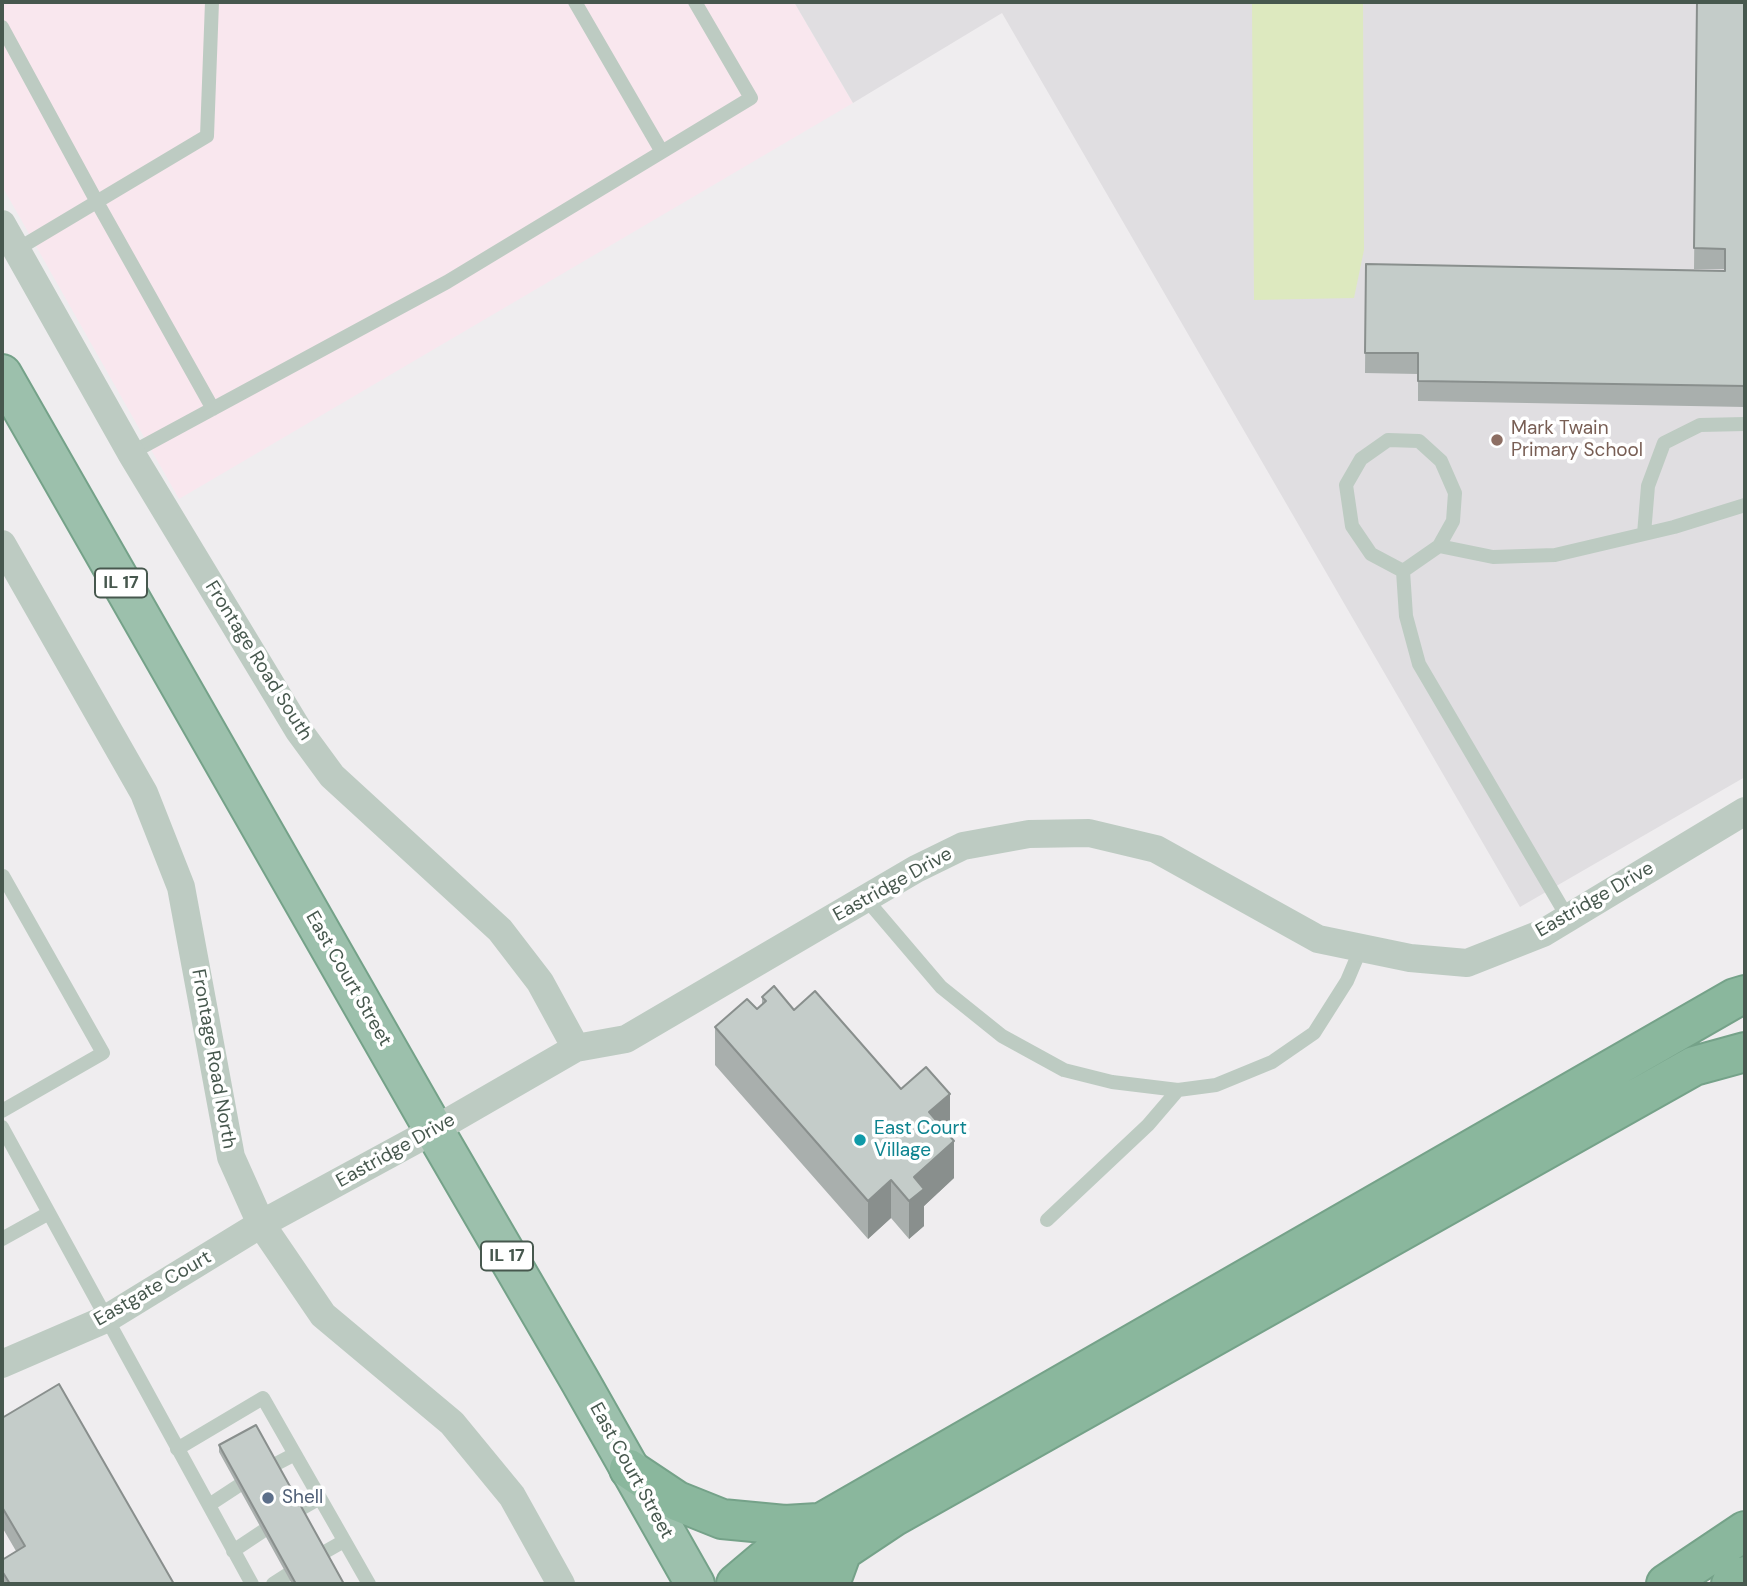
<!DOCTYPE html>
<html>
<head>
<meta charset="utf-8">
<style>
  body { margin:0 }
  #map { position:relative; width:1747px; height:1586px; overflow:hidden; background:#efedef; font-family:"DM Sans",sans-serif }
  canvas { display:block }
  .frame { position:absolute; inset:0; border:4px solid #47584e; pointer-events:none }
</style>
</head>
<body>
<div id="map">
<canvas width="1747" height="1586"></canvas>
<div class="frame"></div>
</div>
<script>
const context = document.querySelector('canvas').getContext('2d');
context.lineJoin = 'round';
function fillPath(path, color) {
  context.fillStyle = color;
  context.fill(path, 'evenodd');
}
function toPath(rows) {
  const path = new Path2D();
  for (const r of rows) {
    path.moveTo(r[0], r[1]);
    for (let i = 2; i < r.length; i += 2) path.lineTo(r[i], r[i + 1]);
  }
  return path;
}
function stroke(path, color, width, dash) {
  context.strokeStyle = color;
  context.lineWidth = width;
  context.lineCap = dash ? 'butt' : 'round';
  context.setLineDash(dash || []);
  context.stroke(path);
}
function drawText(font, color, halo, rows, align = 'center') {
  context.font = font + ' "DM Sans",sans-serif';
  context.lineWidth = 7;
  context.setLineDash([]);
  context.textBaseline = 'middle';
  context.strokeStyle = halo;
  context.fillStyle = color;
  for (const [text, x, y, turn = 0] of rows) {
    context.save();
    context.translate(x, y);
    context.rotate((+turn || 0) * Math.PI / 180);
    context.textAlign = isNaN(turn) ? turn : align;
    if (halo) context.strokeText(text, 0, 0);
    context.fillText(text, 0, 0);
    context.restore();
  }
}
fillPath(toPath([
  [2,2,794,2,853,103,179,499,2,186]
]), '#f9e7ee');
fillPath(toPath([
  [794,2,1745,2,1745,777,1520,907,1002,13,853,103]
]), '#e0dee1');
fillPath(toPath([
  [1286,2,1363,2,1364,250,1354,298,1254,300,1252,3]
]), '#dde9bf');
const trunk = toPath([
  [2,374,434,1130,580,1381,695,1584]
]);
const motorway = toPath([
  [629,1469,677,1501,722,1519,785,1525,818,1523],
  [736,1584,781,1546,1735,998,1745,995],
  [779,1584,803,1576,842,1551],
  [830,1584,842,1551,893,1517,1694,1066,1745,1052],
  [1666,1584,1745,1531],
  [1731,1584,1745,1576]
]);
stroke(trunk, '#75a289', 42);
stroke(motorway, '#75a289', 42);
stroke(toPath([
  [575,2,662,152],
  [2,27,97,202,213,409],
  [16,250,207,136,212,2],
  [131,453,447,282,751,98,695,2],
  [1644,534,1648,486,1664,443,1700,425,1745,424],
  [1439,546,1493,557,1555,555,1674,527,1745,505],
  [1403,571,1371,554,1352,526,1346,485,1361,459,1388,440,1419,441,1441,461,1455,493,1453,521,1439,546,1403,571,1406,616,1419,664,1568,918],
  [2,877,3,876,103,1053,2,1111],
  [866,899,941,987,1002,1036,1064,1070,1112,1082,1178,1090,1216,1085,1272,1062,1314,1033,1347,981,1361,948],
  [2,1127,252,1584],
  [1047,1220,1148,1125,1178,1090],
  [2,1239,49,1213],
  [177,1449,263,1398,369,1584],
  [274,1465,295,1454],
  [209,1505,238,1486],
  [299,1510,320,1498],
  [233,1551,263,1531],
  [323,1553,344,1541],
  [273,1584,287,1575]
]), '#bdcbc2', 14);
stroke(toPath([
  [2,224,131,453,299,731,332,776,500,930,540,982,576,1048],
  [2,544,144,793,181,887,231,1157,261,1224,323,1315,452,1423,512,1496,561,1584],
  [2,1364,106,1319,261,1224,434,1130,576,1048,626,1039,916,869,963,846,1029,834,1089,833,1156,849,1318,939,1410,958,1467,963,1543,933,1745,811]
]), '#bdcbc2', 28);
stroke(trunk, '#9cc0ac', 38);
stroke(motorway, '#8ab79d', 38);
fillPath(toPath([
  [1697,2,1745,2,1745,407,1418,401,1418,374,1365,373,1366,264,1725,271,1725,269,1694,269],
  [762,997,794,1010,901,1089,950,1131,947,1133,954,1178,924,1206,924,1226,909,1239,891,1218,868,1239,715,1065,715,1027,757,1009,762,1005],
  [2,1418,174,1584,2,1584,2,1560,16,1551,2,1527],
  [219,1445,344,1584,292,1584,219,1452]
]), '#a9afad');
fillPath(toPath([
  [950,1094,950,1131,929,1150,929,1112],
  [954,1141,954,1178,924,1206,924,1226,909,1239,909,1201,914,1177],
  [891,1180,891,1218,868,1239,868,1201]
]), '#898f8d');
const building = toPath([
  [1697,2,1745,2,1745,386,1418,381,1418,353,1365,353,1366,264,1725,271,1725,249,1694,248,1697,2],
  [774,986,794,1010,815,991,901,1089,926,1067,950,1094,929,1112,954,1141,914,1177,924,1189,909,1201,891,1180,868,1201,715,1027,747,999,757,1009,766,1001,762,997,774,986],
  [59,1384,174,1584,10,1584,2,1571,2,1560,25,1546,2,1507,2,1418,59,1384],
  [256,1425,344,1584,296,1584,219,1445,256,1425]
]);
fillPath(building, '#c4ccc9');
stroke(building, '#898f8d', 2);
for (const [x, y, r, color] of [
  [1497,440,7,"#8d6e63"],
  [860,1140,7,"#0f9aa8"],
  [268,1498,7,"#5c6f8a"]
]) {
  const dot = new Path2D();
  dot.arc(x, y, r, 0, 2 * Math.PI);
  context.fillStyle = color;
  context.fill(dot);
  stroke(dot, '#fff', 2.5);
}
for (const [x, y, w] of [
  [121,583,52],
  [507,1256,52]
]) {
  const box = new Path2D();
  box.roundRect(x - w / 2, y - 14.5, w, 29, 5);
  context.fillStyle = '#fff';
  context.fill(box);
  stroke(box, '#47584e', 2);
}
drawText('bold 18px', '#47584e', null, [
  ["IL 17",121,583],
  ["IL 17",507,1256]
]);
drawText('19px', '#785e54', '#fff', [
  ["Mark Twain",1511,429],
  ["Primary School",1511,451]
], 'left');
drawText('19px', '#47584e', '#fff', [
  ["Frontage Road South",258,661,58],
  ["Eastridge Drive",893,885,-29],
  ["Eastridge Drive",1595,900,-30],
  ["East Court Street",348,979,60],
  ["Frontage Road North",213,1059,80],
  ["Eastridge Drive",396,1151,-29],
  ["Eastgate Court",153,1289,-30],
  ["East Court Street",631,1471,61]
]);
drawText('19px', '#0d838f', '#fff', [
  ["East Court",874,1129],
  ["Village",874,1151]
], 'left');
drawText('19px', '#4e5e75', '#fff', [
  ["Shell",282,1498]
], 'left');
</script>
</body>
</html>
